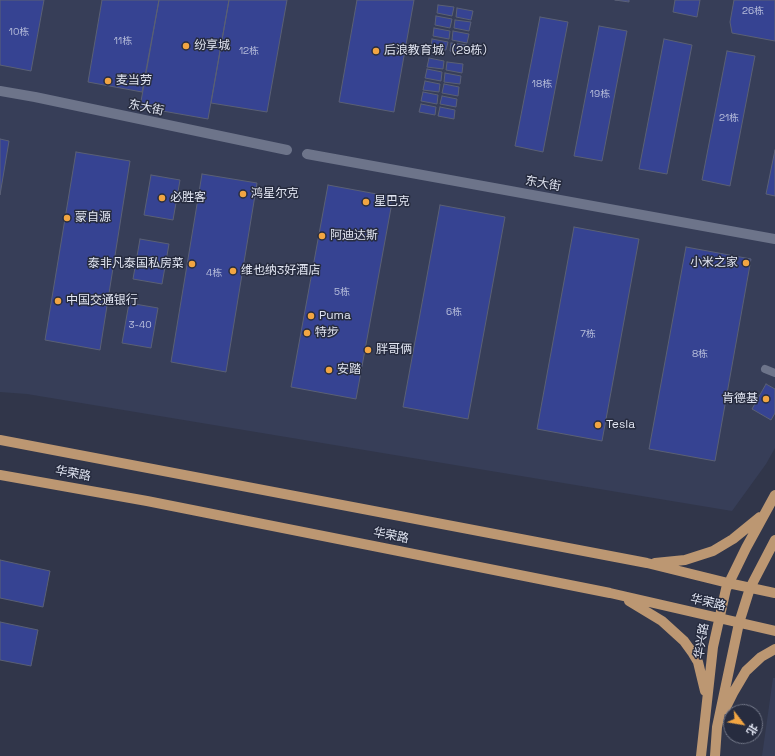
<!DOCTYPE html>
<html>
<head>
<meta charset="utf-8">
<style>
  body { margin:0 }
  #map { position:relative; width:775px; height:756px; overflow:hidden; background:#31364a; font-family:"Space Grotesk","Noto Sans SC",sans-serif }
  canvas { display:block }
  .north { position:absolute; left:723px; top:704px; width:40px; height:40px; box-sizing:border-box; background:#272c3f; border:1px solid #717687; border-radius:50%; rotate:121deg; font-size:11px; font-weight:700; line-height:16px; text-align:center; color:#e1e5f2 }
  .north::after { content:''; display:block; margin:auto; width:14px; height:18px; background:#f2a542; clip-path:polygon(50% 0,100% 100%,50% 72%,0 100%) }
</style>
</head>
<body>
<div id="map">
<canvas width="775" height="756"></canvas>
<div class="north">北</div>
</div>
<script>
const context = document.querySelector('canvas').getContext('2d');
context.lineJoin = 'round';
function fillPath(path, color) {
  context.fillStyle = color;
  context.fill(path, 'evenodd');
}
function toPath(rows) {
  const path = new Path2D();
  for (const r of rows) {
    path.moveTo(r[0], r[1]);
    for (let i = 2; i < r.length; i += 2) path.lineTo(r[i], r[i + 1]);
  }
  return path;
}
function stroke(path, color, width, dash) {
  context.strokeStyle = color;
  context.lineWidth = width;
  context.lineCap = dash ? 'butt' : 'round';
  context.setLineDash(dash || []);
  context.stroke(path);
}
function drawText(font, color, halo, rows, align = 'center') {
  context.font = font + ' "Space Grotesk","Noto Sans SC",sans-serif';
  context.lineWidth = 3;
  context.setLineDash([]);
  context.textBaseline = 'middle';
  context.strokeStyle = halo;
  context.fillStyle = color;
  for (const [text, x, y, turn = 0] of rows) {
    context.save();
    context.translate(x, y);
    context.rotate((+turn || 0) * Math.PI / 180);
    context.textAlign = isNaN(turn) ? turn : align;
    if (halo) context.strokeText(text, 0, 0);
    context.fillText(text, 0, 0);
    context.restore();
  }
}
fillPath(toPath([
  [0,0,775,0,775,448,766,464,732,511,27,394,0,392],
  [773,678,775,678,775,756,762,756]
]), '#373e58');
const building = toPath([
  [0,0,44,0,31,71,0,65,0,0],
  [102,0,159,0,142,92,88,82,102,0],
  [159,0,229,0,208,119,140,107,159,0],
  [229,0,287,0,267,112,211,103,229,0],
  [357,0,414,0,394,112,339,102,357,0],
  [615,0,629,0,629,2,615,0],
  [675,0,700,0,697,17,673,12,675,0],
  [734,0,775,0,775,41,732,33,730,22,734,0],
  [438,5,454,7,452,16,437,13,438,5],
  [457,8,473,11,471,20,456,17,457,8],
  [436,16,452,19,450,28,435,25,436,16],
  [540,17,568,22,543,152,515,146,540,17],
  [455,20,471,22,469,31,454,28,455,20],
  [599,26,627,31,602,161,574,156,599,26],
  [434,28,450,31,449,39,433,36,434,28],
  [453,31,469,34,467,43,452,40,453,31],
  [432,39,448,42,446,50,431,48,432,39],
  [664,39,692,45,667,174,639,169,664,39],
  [451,43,467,45,465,54,450,51,451,43],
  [727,51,755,56,730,186,702,180,727,51],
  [429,58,444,61,443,69,427,67,429,58],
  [447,62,463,64,462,73,446,70,447,62],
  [427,69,442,72,441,81,425,78,427,69],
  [445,73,461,76,460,84,444,82,445,73],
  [425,81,440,84,439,92,423,90,425,81],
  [444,84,459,87,458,96,442,93,444,84],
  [423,92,438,95,437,104,421,101,423,92],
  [442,96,457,99,456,107,440,104,442,96],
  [421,104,436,107,435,115,419,112,421,104],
  [440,107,455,110,454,119,438,116,440,107],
  [0,139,9,141,0,195,0,139],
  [775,150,775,196,766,194,775,150],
  [76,152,130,161,100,350,45,340,76,152],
  [202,174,257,183,226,372,171,362,202,174],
  [151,175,180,180,173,220,144,215,151,175],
  [328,185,393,197,356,399,291,387,328,185],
  [440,205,505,217,468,419,403,407,440,205],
  [574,227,639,239,602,441,537,429,574,227],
  [140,239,169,244,162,284,133,279,140,239],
  [686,247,751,259,715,461,649,449,686,247],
  [129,303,158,308,151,348,122,343,129,303],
  [766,384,775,389,775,413,771,420,752,409,766,384],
  [0,560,50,571,43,607,0,598,0,560],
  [0,622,38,630,31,666,0,660,0,622]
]);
fillPath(building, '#364392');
stroke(building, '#5a6075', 1);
stroke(toPath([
  [765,369,775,373]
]), '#6d748a', 8);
stroke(toPath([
  [0,91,35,97,287,150],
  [307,154,775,239]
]), '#6d748a', 10);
stroke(toPath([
  [0,440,647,563,728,583,775,593],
  [0,475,147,501,610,593,775,631],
  [655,563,685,560,713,551,733,539,760,517],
  [629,601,662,621,684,641,692,652,698,662,705,691],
  [725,709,733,693,746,671,761,657,775,649],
  [701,756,713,647,726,589,746,548,775,495],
  [715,756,717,727,739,623,750,588,775,540]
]), '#bc9772', 10);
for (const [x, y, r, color] of [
  [186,46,4,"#f2a542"],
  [376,51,4,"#f2a542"],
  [108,81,4,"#f2a542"],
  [243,194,4,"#f2a542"],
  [162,198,4,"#f2a542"],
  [366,202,4,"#f2a542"],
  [67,218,4,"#f2a542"],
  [322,236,4,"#f2a542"],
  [746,263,4,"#f2a542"],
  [192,264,4,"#f2a542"],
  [233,271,4,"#f2a542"],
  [58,301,4,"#f2a542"],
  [311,316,4,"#f2a542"],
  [307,333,4,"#f2a542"],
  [368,350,4,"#f2a542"],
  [329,370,4,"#f2a542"],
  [766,399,4,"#f2a542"],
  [598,425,4,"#f2a542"]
]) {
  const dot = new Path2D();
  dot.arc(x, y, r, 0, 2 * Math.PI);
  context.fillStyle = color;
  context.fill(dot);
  stroke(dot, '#272c3f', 1.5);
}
drawText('10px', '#b6bcda', null, [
  ["26栋",753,11],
  ["10栋",19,32],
  ["11栋",123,41],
  ["12栋",249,51],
  ["18栋",542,84],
  ["19栋",600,94],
  ["21栋",729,118],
  ["4栋",214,273],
  ["5栋",342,292],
  ["6栋",454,312],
  ["3-40",140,325],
  ["7栋",588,334],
  ["8栋",700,354]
]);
drawText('12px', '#e1e5f2', '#272c3f', [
  ["纷享城",194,46],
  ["后浪教育城（29栋）",384,51],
  ["麦当劳",116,81],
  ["鸿星尔克",251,194],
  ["必胜客",170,198],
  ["星巴克",374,202],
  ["蒙自源",75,218],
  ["阿迪达斯",330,236],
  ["小米之家",738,263,"right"],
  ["泰非凡泰国私房菜",184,264,"right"],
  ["维也纳3好酒店",241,271],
  ["中国交通银行",66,301],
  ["Puma",319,316],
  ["特步",315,333],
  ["胖哥俩",376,350],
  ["安踏",337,370],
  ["肯德基",758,399,"right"],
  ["Tesla",606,425]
], 'left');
drawText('12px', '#e1e5f2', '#272c3f', [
  ["东大街",146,108,12],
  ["东大街",543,184,10],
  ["华荣路",73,474,10],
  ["华荣路",391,536,11],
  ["华荣路",708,603,13],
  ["华兴路",702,641,-81]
]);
</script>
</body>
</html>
